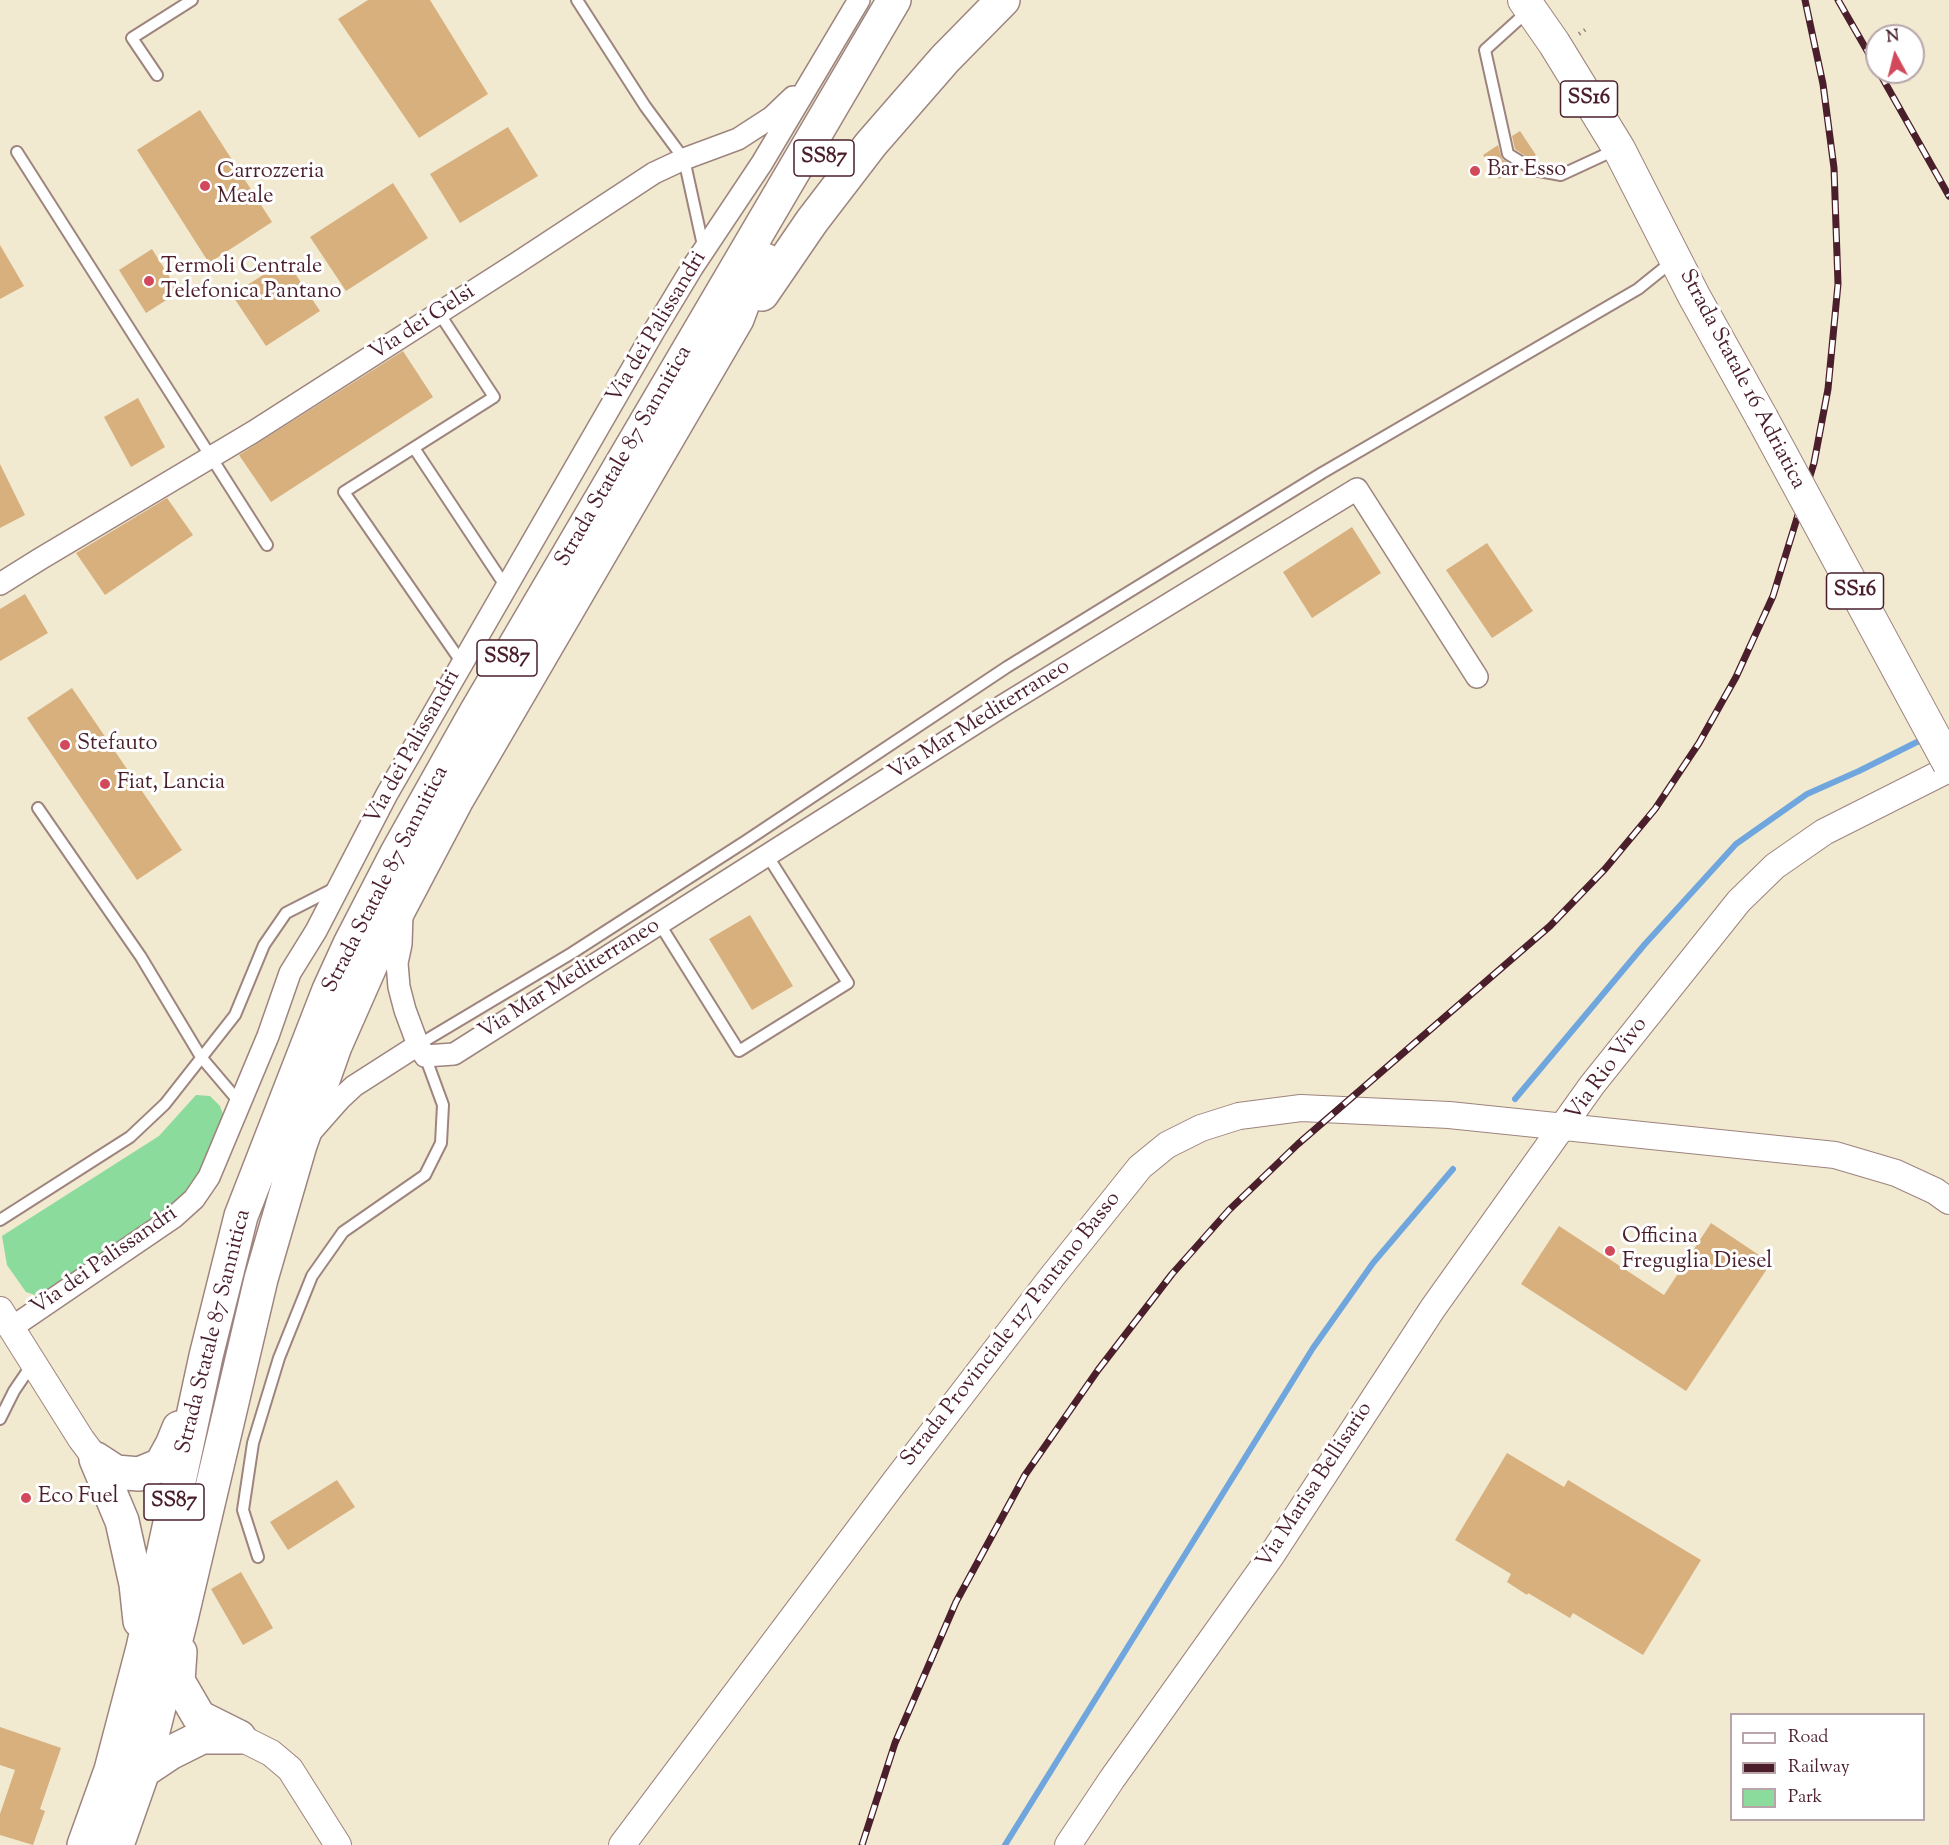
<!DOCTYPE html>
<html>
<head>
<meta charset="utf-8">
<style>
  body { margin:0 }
  #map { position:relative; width:1949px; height:1845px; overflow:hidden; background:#f1e9d0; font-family:"Sorts Mill Goudy",serif }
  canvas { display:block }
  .legend { position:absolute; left:1730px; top:1713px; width:195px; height:108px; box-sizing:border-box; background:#fff; border:2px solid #b7a5aa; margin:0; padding:8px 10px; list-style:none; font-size:18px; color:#4a1f2b }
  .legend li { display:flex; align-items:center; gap:12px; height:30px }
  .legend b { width:30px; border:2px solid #b7a5aa }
  .north { position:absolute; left:1865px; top:24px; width:60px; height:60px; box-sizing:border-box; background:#fff; border:2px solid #b7a5aa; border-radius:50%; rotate:353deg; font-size:16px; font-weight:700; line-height:24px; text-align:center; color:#4a1f2b }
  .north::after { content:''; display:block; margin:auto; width:21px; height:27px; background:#d1495b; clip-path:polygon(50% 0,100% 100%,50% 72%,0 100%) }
</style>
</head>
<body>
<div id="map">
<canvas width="1949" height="1845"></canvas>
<ul class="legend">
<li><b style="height:8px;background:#fff"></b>Road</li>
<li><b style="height:8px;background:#4a1f2b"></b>Railway</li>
<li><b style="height:16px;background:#8adb9c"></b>Park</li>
</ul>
<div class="north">N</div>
</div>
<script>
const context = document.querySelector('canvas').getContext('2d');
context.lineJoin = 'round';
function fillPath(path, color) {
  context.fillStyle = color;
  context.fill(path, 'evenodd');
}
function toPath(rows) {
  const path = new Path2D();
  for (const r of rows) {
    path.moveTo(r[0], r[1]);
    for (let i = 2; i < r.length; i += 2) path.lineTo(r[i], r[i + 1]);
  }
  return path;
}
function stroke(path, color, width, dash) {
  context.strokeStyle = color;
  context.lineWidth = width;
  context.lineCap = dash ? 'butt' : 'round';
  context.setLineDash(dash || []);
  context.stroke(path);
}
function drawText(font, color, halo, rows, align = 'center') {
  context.font = font + ' "Sorts Mill Goudy",serif';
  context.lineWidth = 6;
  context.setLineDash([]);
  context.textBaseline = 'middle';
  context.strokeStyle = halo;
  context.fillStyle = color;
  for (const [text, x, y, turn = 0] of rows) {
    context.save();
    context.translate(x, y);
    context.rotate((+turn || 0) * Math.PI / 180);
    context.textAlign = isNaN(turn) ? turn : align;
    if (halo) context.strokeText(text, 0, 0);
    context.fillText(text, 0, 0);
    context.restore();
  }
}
fillPath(toPath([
  [196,1095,210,1096,220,1106,225,1120,196,1183,175,1205,38,1296,26,1292,7,1265,2,1236,159,1136]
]), '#8adb9c');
stroke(toPath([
  [1515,1099,1645,944,1736,844,1807,794,1859,771,1925,738],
  [1005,1845,1313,1348,1373,1263,1453,1169]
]), '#6fa6dd', 6);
fillPath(toPath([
  [368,0,430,0,488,94,419,138,338,19],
  [200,110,272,222,209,263,137,150],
  [508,127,538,176,460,223,430,174],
  [1520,131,1536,155,1530,159,1515,149,1512,136],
  [1498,145,1502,159,1516,168,1499,179,1483,155],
  [393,183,428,238,346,291,310,237],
  [0,245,24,286,0,299],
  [152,249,179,292,146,313,119,270],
  [286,260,320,311,266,346,232,295],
  [403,351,433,397,271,502,239,455],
  [138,398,165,447,131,467,104,417],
  [0,464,25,515,0,528],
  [167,498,193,535,105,595,76,553],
  [1352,527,1381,573,1312,618,1283,572],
  [1487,543,1533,611,1492,638,1446,570],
  [25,594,48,633,0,661,0,609],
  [72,688,182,850,137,880,27,718],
  [750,915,793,986,752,1010,709,939],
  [1711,1223,1771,1263,1686,1391,1521,1284,1559,1226,1664,1295],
  [1507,1453,1564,1487,1568,1480,1701,1560,1643,1655,1573,1613,1570,1618,1528,1593,1527,1595,1507,1582,1511,1574,1455,1540],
  [337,1480,355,1507,288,1550,270,1522],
  [241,1572,273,1628,243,1645,211,1589],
  [0,1727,61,1748,40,1809,45,1811,33,1845,0,1835,0,1814,15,1770,0,1765]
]), '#d8b07e');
const service = toPath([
  [577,0,645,106,684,159,704,250],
  [1528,11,1485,50,1508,154,1534,170,1561,175,1615,150],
  [157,75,132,38,192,0],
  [17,152,267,545],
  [439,313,494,397,344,492,462,663],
  [414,448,506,587],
  [38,808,141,957,201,1057,240,1103],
  [659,923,739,1051,848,983,767,855],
  [418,1045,572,953,746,841,1007,667,1322,473,1638,289,1674,260],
  [0,1220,130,1137,165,1104,235,1015,264,945,286,913,335,888],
  [0,1419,14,1391,33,1363],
  [258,1557,243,1510,253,1443,279,1358,312,1276,343,1232,425,1175,441,1143,443,1105,425,1056]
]);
const minor = toPath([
  [0,584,40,559,253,432,517,263,654,173,684,159,738,139,772,117,793,97],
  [402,913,401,944,397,963,399,987,405,1010,418,1045,425,1056,454,1054,1004,705,1357,489,1477,677],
  [310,1133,340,1099,354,1086,418,1045],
  [11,1328,174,1217,194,1199,209,1177,268,1036,290,973,316,931,387,794,654,331,692,268,762,163,859,0]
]);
const tertiary = toPath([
  [0,1310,81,1439,96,1459],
  [239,1737,271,1753,290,1769,338,1845],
  [622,1845,896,1480,1051,1278,1140,1167,1167,1145,1201,1128,1239,1116,1301,1108,1449,1115,1835,1155,1896,1173,1935,1191,1949,1201],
  [1068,1845,1112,1779,1271,1556,1433,1308,1592,1085,1739,901,1775,866,1824,832,1949,769]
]);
const primary = toPath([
  [1524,0,1554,43,1619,149,1694,296,1762,418]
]);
const trunk = toPath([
  [762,294,812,221,871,144,945,59,1003,0],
  [96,1459,122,1521,136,1584,140,1621],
  [96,1459,116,1472,139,1474,161,1465,172,1445,179,1428],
  [180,1652,178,1681,199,1717,239,1737],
  [143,1771,170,1753,202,1737,239,1737],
  [84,1845,111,1770,143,1648,206,1356,241,1216,329,990,350,944,397,853,475,714,894,0],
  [117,1845,143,1771,181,1619,261,1279,300,1145,335,1046,376,953,456,801,737,319,749,287,765,260]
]);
stroke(service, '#9e847e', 14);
stroke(minor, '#9e847e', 24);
stroke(tertiary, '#9e847e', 28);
stroke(primary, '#9e847e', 34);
stroke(trunk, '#9e847e', 36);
stroke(toPath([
  [1579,34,1588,28]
]), '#9e847e', 4, [1.5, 4.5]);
stroke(service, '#fff', 10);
stroke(minor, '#fff', 21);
stroke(tertiary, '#fff', 26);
stroke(primary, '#fff', 32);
stroke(trunk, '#fff', 33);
const rail = toPath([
  [1838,0,1877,68],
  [1879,72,1949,196],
  [862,1845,895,1743,956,1602,1025,1475,1098,1370,1172,1274,1229,1210,1298,1144,1550,926,1605,869,1655,809,1699,743,1736,677,1773,596,1814,463,1828,389,1838,284,1834,168,1823,84,1805,0]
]);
stroke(rail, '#4a1f2b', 7);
stroke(rail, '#fff', 4.5, [14]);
const primaryBridge = toPath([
  [1762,418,1949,764]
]);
stroke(primaryBridge, '#9e847e', 34, []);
stroke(primaryBridge, '#fff', 32);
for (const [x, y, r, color] of [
  [1475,171,6,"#d1495b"],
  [205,186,6,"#d1495b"],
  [149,281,6,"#d1495b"],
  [65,745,6,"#d1495b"],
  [105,784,6,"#d1495b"],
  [1610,1251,6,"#d1495b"],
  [26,1498,6,"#d1495b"]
]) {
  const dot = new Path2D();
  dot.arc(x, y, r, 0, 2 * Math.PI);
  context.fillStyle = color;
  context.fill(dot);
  stroke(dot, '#fff', 2);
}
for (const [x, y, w] of [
  [1589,99,57],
  [824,158,60],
  [1855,591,57],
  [507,658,60],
  [174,1502,60]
]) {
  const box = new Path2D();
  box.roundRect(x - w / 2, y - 18, w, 36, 4.5);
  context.fillStyle = '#fff';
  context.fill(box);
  stroke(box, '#4a1f2b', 1.5);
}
drawText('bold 21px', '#4a1f2b', null, [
  ["SS16",1589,99],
  ["SS87",824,158],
  ["SS16",1855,591],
  ["SS87",507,658],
  ["SS87",174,1502]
]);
drawText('22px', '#4a1f2b', '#fff', [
  ["Bar Esso",1487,171],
  ["Carrozzeria",217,173],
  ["Meale",217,198],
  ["Termoli Centrale",161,268],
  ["Telefonica Pantano",161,293],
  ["Stefauto",77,745],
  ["Fiat, Lancia",117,784],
  ["Officina",1622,1238],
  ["Freguglia Diesel",1622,1263],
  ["Eco Fuel",38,1498]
], 'left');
drawText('22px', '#4a1f2b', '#fff', [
  ["Via dei Gelsi",423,324,-33],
  ["Via dei Palissandri",658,328,-59],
  ["Strada Statale 16 Adriatica",1741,380,62],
  ["Strada Statale 87 Sannitica",625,457,-60],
  ["Via Mar Mediterraneo",980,721,-32],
  ["Via dei Palissandri",414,748,-61],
  ["Strada Statale 87 Sannitica",387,880,-63],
  ["Via Mar Mediterraneo",570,980,-32],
  ["Via Rio Vivo",1608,1070,-54],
  ["Via dei Palissandri",105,1262,-35],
  ["Strada Provinciale 117 Pantano Basso",1012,1330,-52],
  ["Strada Statale 87 Sannitica",215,1332,-76],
  ["Via Marisa Bellisario",1316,1486,-57]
]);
</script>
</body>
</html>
